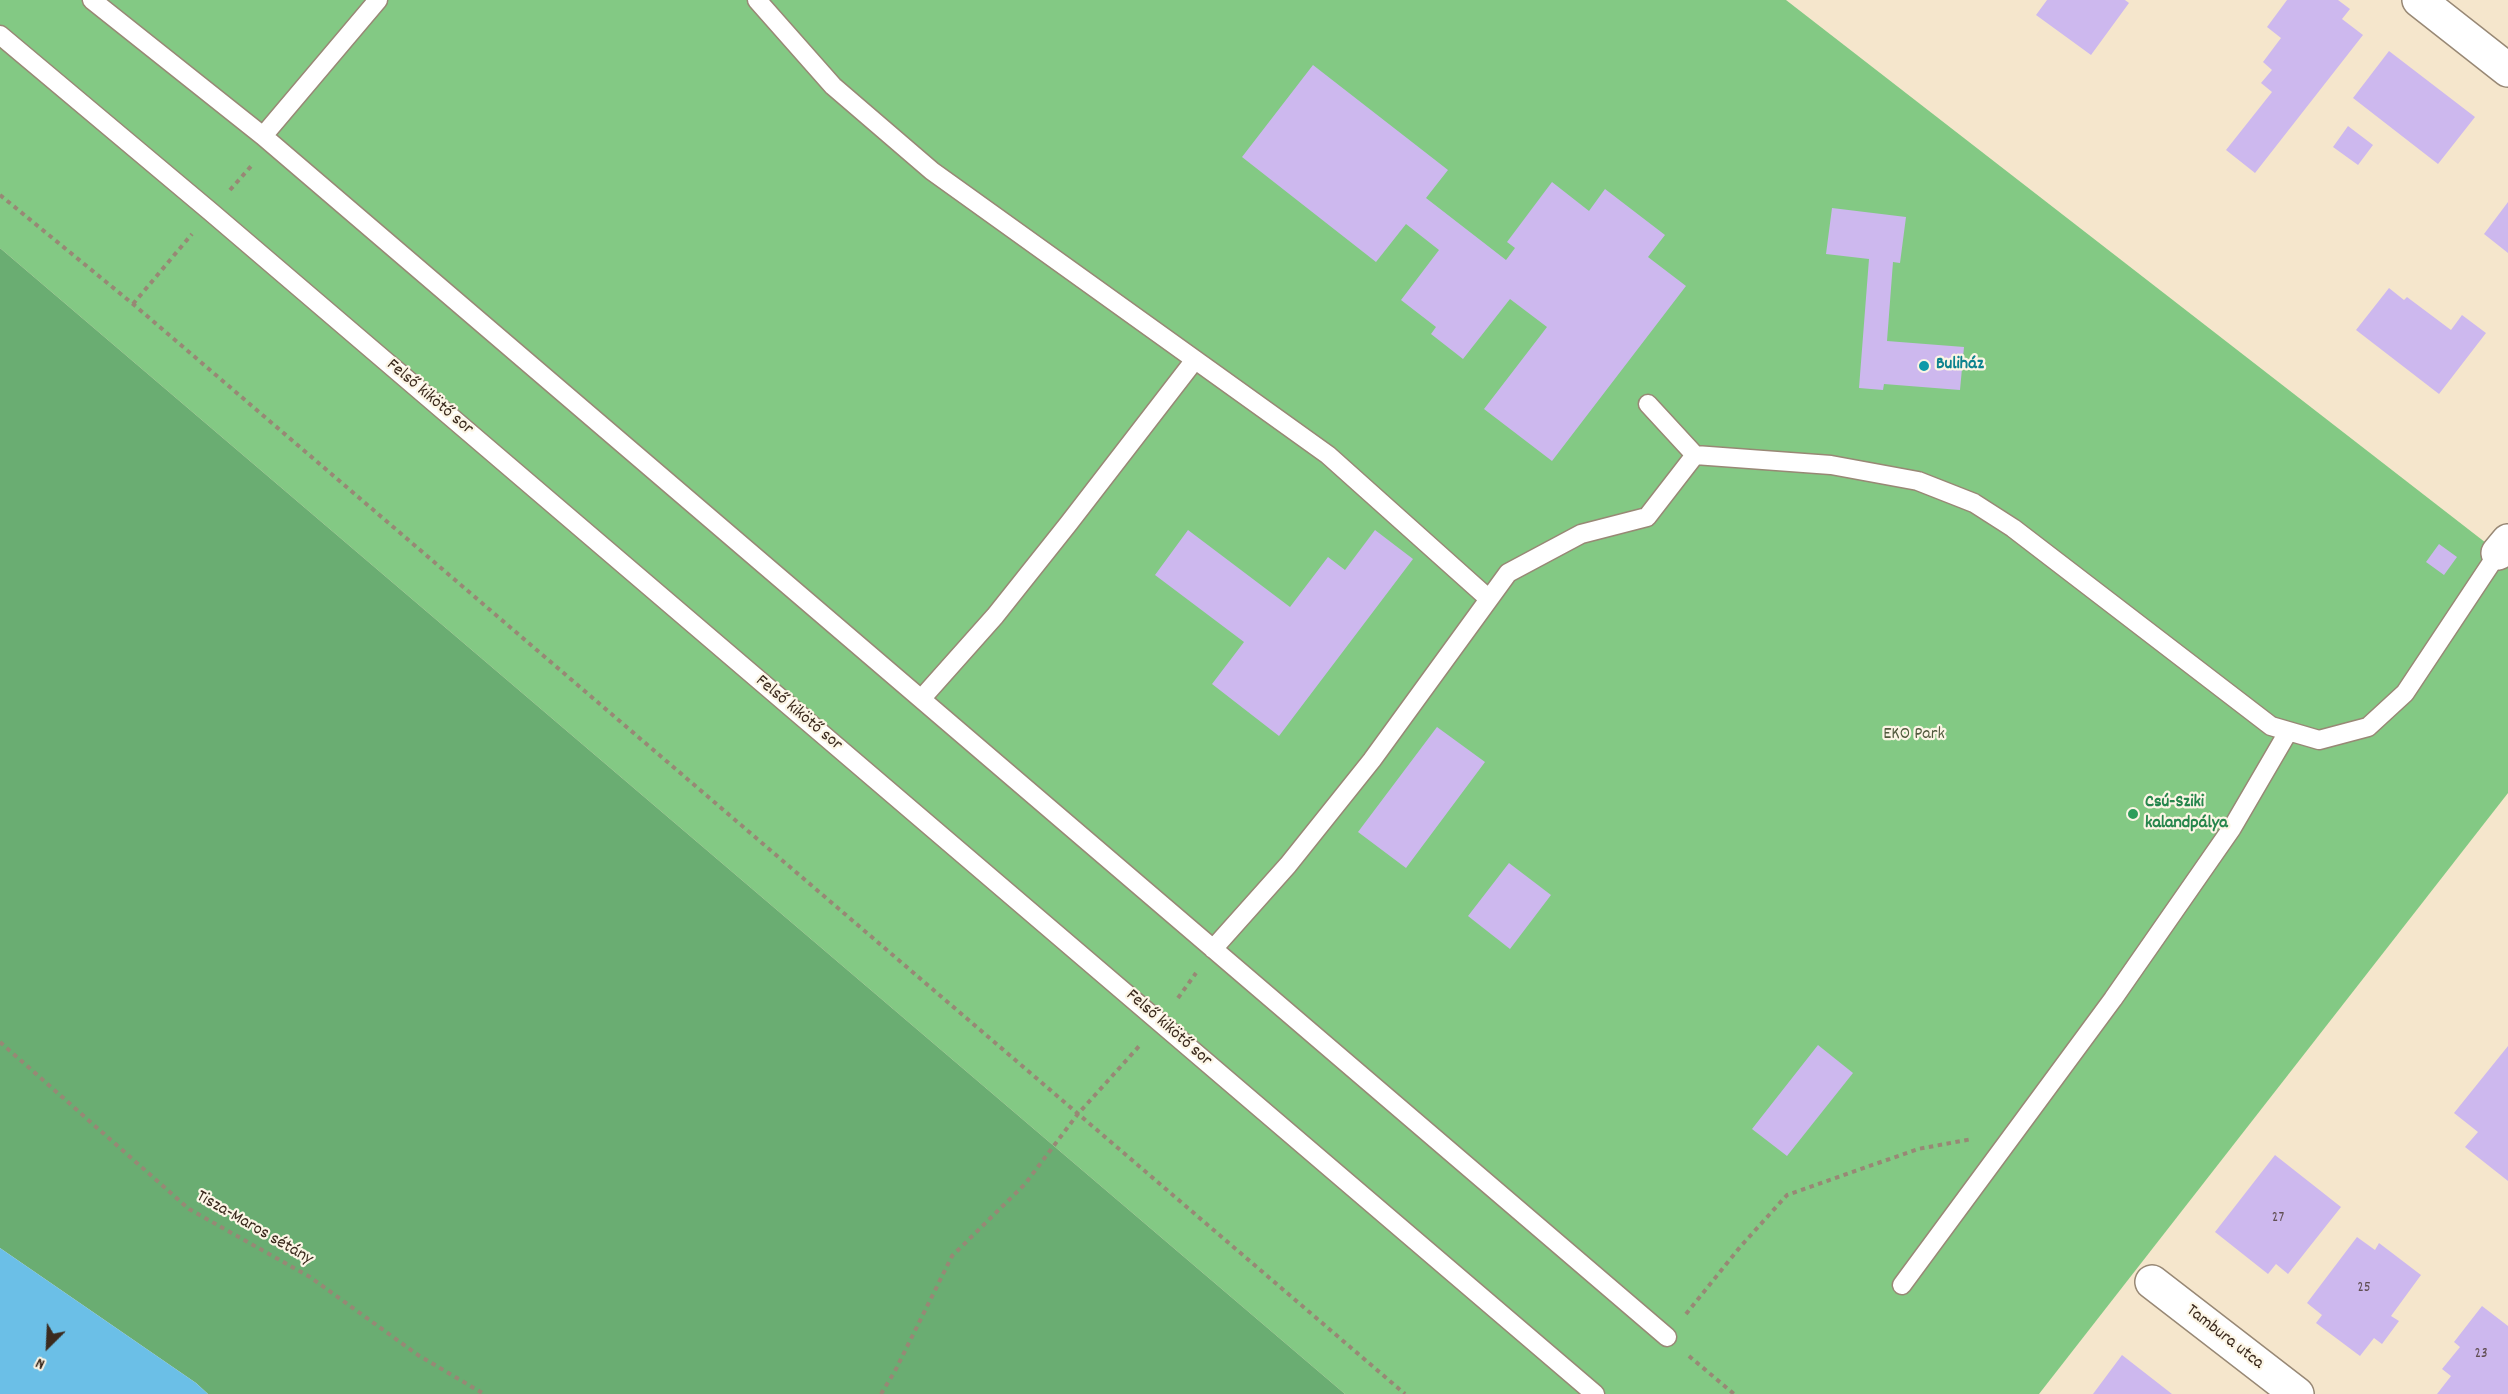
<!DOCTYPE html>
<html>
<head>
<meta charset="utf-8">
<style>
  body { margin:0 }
  #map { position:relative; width:2508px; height:1394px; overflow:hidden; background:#f5e6cc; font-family:Dekko,sans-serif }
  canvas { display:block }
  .north { position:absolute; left:18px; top:1316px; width:60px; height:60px; -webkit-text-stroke:4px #fcf5e5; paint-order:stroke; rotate:204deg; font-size:16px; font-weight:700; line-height:24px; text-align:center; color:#3b2a1e }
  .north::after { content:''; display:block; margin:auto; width:21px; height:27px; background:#3b2a1e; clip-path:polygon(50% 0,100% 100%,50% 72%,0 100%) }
</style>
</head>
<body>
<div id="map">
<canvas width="2508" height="1394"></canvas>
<div class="north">N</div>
</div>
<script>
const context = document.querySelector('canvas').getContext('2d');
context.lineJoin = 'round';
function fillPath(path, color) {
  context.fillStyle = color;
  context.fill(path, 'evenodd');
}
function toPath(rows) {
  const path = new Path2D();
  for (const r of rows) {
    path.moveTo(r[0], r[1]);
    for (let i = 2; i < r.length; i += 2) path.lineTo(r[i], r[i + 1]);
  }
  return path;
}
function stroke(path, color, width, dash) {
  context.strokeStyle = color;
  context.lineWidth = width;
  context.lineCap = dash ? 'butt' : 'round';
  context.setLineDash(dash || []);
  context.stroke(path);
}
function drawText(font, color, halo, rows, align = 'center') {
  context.font = font + ' Dekko,sans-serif';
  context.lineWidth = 4.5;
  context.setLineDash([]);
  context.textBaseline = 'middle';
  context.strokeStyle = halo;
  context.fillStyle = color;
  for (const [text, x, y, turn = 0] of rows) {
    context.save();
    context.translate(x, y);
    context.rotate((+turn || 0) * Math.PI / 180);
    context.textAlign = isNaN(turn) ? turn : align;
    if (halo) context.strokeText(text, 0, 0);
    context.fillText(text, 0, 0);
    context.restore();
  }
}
fillPath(toPath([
  [0,0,1786,0,2508,560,2508,793,2039,1394,1345,1394,0,248]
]), '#83c984');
fillPath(toPath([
  [0,248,1345,1394,208,1394,196,1383,0,1248]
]), '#6aad72');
fillPath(toPath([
  [0,1248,196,1383,208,1394,0,1394]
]), '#6bbfe7');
fillPath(toPath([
  [2047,0,2125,0,2129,3,2091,55,2036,15],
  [2287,0,2338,0,2350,9,2342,19,2363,35,2255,173,2226,150,2272,92,2261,83,2272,70,2263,62,2281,38,2267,27],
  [2389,51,2475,117,2438,164,2353,98],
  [1313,65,1448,170,1426,198,1506,260,1515,248,1507,242,1552,182,1589,211,1605,189,1665,235,1648,257,1686,286,1552,461,1484,409,1547,327,1510,299,1463,359,1431,334,1436,327,1401,300,1439,250,1406,224,1376,262,1242,157],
  [2348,126,2373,145,2358,165,2333,147],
  [2508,202,2508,253,2484,234],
  [1832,208,1906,217,1900,263,1893,262,1887,341,1964,347,1960,390,1884,384,1883,390,1859,388,1869,259,1826,254],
  [2389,288,2404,300,2407,297,2451,330,2462,315,2486,333,2439,394,2356,330],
  [1188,530,1290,607,1328,557,1345,570,1375,530,1413,559,1279,736,1212,684,1244,642,1155,575],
  [2439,544,2457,557,2444,575,2426,562],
  [1437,727,1485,762,1406,868,1358,832],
  [1509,863,1551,895,1510,949,1468,916],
  [1818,1045,1853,1073,1787,1156,1752,1129],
  [2508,1046,2508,1181,2465,1147,2478,1132,2454,1113],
  [2275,1155,2341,1207,2288,1274,2276,1264,2268,1274,2215,1232],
  [2357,1237,2375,1250,2379,1243,2421,1275,2391,1316,2399,1321,2382,1344,2374,1338,2360,1356,2316,1323,2322,1315,2307,1303],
  [2482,1306,2508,1326,2508,1394,2437,1394,2451,1376,2442,1369,2460,1347,2454,1342],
  [2122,1355,2172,1394,2093,1394]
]), '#cdb8ee');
const service = toPath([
  [92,0,263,136,1667,1337],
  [757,0,833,86,932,171,1328,455,1489,599],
  [0,35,211,212,1595,1394],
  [263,136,378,0],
  [1648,404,1695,455,1831,465,1918,481,1974,503,2013,528,2271,726,2319,740,2368,727,2405,693,2498,553],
  [922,698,995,616,1069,523,1194,361],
  [1213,949,1288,865,1372,760,1508,573,1581,534,1647,517,1695,455],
  [1902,1285,2113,999,2232,828,2288,732]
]);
const minor = toPath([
  [2419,0,2508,70],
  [2498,553,2508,541],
  [2152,1282,2297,1394]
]);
stroke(service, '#988875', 21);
stroke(minor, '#988875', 36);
stroke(toPath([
  [230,190,253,164],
  [0,195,133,304,1405,1394],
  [133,304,192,234],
  [1178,998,1196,973],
  [0,1042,189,1209,310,1277,418,1355,484,1394],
  [1686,1314,1740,1247,1787,1195,1918,1149,1972,1139],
  [1689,1356,1734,1394],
  [881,1394,895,1371,952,1256,1025,1184,1077,1115,1141,1044]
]), '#988875', 4, [4.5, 4.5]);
stroke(service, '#fff', 18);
stroke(minor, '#fff', 33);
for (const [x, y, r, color] of [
  [1924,366,6,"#0f9aa8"],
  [2133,814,6,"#2e9e5b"]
]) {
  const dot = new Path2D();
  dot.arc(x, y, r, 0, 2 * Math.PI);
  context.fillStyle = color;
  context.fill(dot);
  stroke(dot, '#fcf5e5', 2);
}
drawText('15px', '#604e52', null, [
  ["27",2278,1219],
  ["25",2364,1289],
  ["23",2481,1355]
]);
drawText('bold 18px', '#0d838f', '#fcf5e5', [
  ["Buliház",1936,366]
], 'left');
drawText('18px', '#3b2a1e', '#fcf5e5', [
  ["Felső kikötő sor",429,398,40],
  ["Felső kikötő sor",798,714,40],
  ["Felső kikötő sor",1168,1029,41],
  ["Tisza-Maros sétány",254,1229,30],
  ["Tambura utca",2224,1338,38]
]);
drawText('18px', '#515a3d', '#fcf5e5', [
  ["EKO Park",1914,736]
]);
drawText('bold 18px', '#27864d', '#fcf5e5', [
  ["Csú-Sziki",2145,804],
  ["kalandpálya",2145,825]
], 'left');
</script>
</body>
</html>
